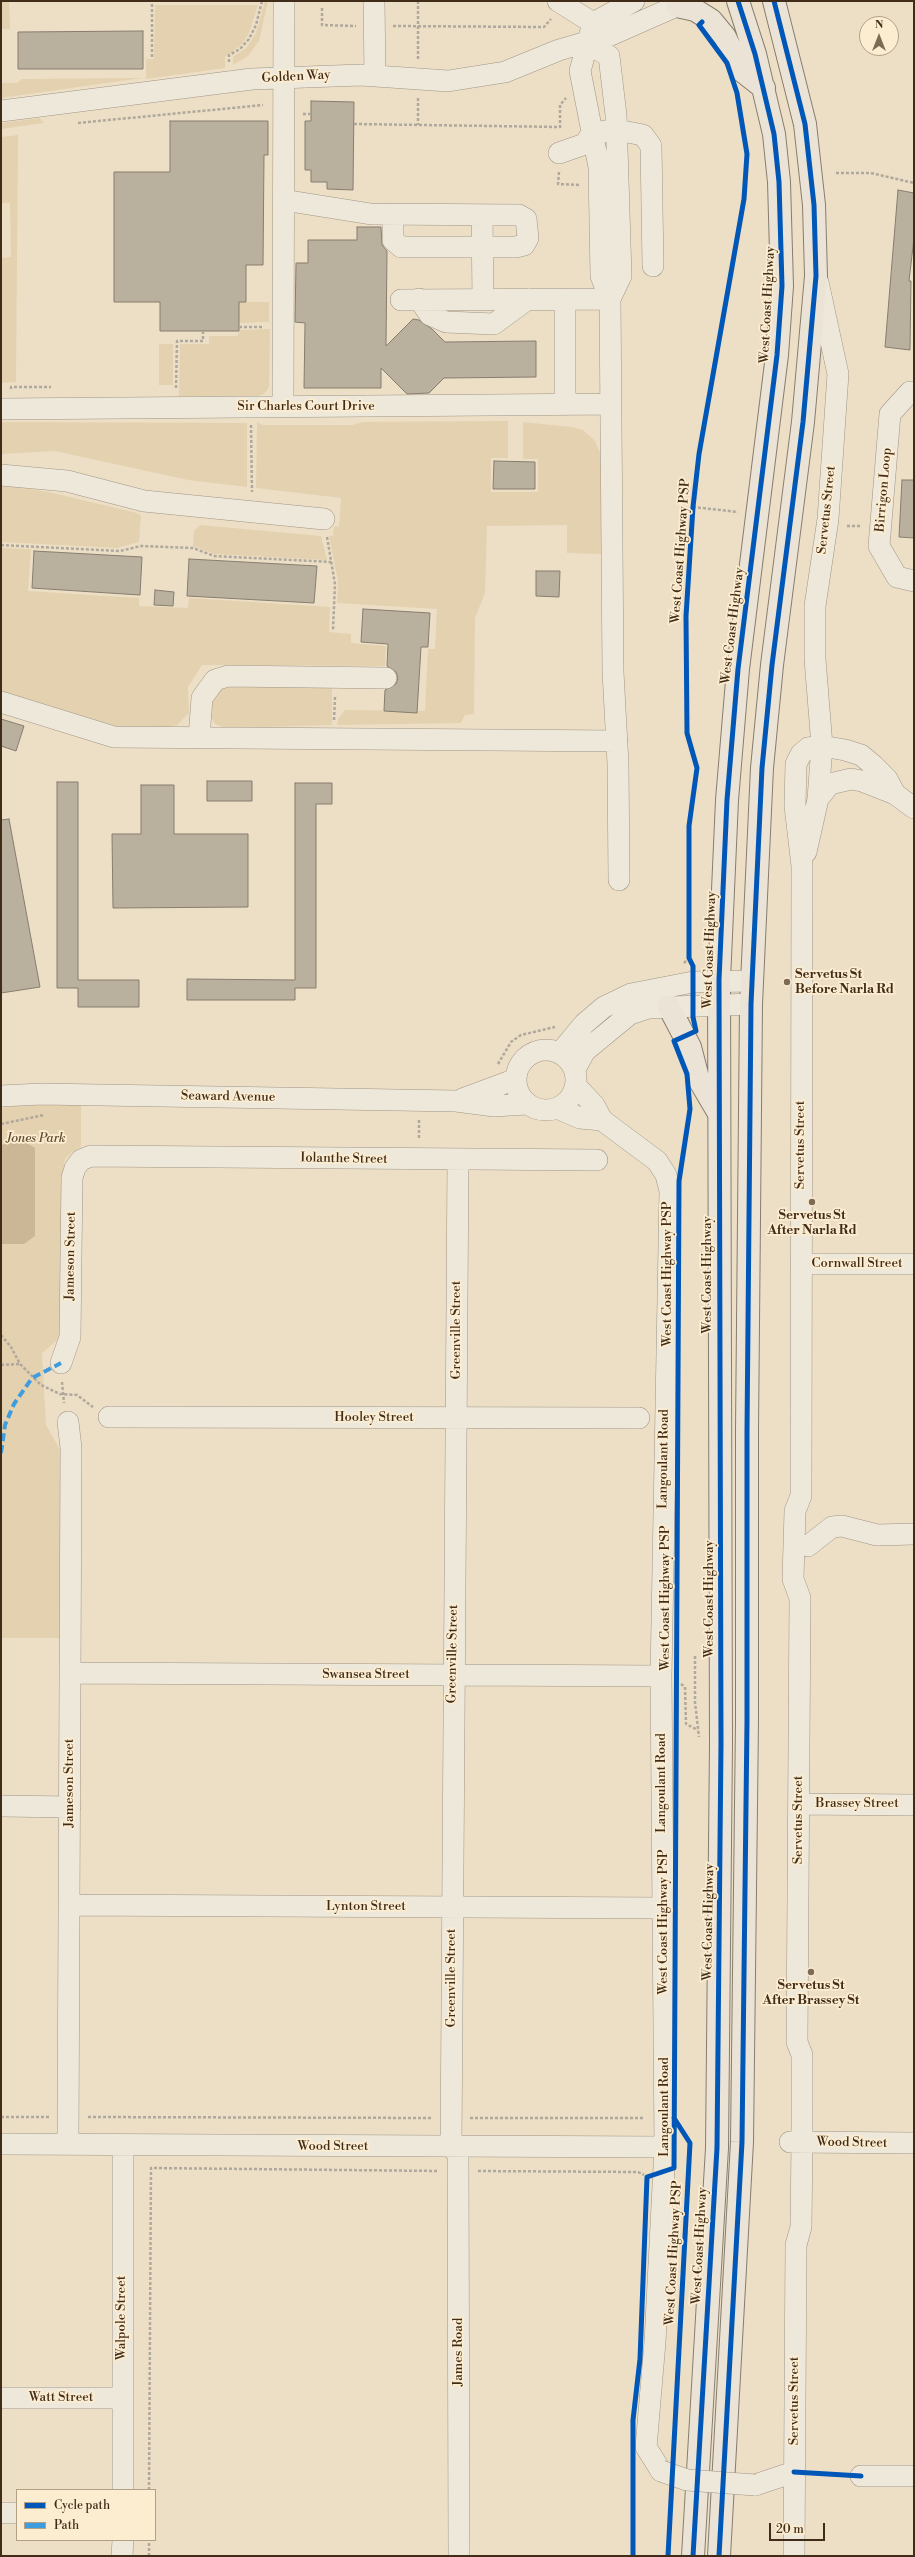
<!DOCTYPE html>
<html>
<head>
<meta charset="utf-8">
<style>
  body { margin:0 }
  #map { position:relative; width:915px; height:2557px; overflow:hidden; background:#eddfc6; font-family:"Libre Bodoni",serif }
  canvas { display:block }
  .frame { position:absolute; inset:0; border:2px solid #412c1a; pointer-events:none }
  .legend { position:absolute; left:16px; top:2489px; width:140px; height:52px; box-sizing:border-box; background:#fdedd0; border:1px solid #b2a087; margin:0; padding:5px 7px; list-style:none; font-size:12px; color:#412c1a }
  .legend li { display:flex; align-items:center; gap:8px; height:20px }
  .legend b { width:20px; border:1px solid #b2a087 }
  .north { position:absolute; left:859px; top:16px; width:40px; height:40px; box-sizing:border-box; background:#fdedd0; border:1px solid #b2a087; border-radius:50%; rotate:0deg; font-size:11px; font-weight:700; line-height:16px; text-align:center; color:#412c1a }
  .north::after { content:''; display:block; margin:auto; width:14px; height:18px; background:#7d6b56; clip-path:polygon(50% 0,100% 100%,50% 72%,0 100%) }
  .scale { position:absolute; left:769px; top:2523px; width:56px; height:18px; box-sizing:border-box; border:2px solid #412c1a; border-top:0; padding-left:5px; font-size:12px; line-height:14px; white-space:nowrap; color:#412c1a; -webkit-text-stroke:3px #fdedd0; paint-order:stroke }
</style>
</head>
<body>
<div id="map">
<canvas width="915" height="2557"></canvas>
<div class="frame"></div>
<ul class="legend">
<li><b style="height:5px;background:#0057b8"></b>Cycle path</li>
<li><b style="height:5px;background:#3f9cdf"></b>Path</li>
</ul>
<div class="north">N</div>
<div class="scale">20 m</div>
</div>
<script>
const context = document.querySelector('canvas').getContext('2d');
context.lineJoin = 'round';
function fillPath(path, color) {
  context.fillStyle = color;
  context.fill(path, 'evenodd');
}
function toPath(rows) {
  const path = new Path2D();
  for (const r of rows) {
    if (r.length === 3) {
      path.moveTo(r[0] + r[2], r[1]);
      path.arc(r[0], r[1], r[2], 0, 2 * Math.PI);
      continue;
    }
    path.moveTo(r[0], r[1]);
    for (let i = 2; i < r.length; i += 2) path.lineTo(r[i], r[i + 1]);
  }
  return path;
}
function stroke(path, color, width, dash) {
  context.strokeStyle = color;
  context.lineWidth = width;
  context.lineCap = dash ? 'butt' : 'round';
  context.setLineDash(dash || []);
  context.stroke(path);
}
function drawText(font, color, halo, rows, align = 'center') {
  context.font = font + ' "Libre Bodoni",serif';
  context.lineWidth = 3.5;
  context.setLineDash([]);
  context.textBaseline = 'middle';
  context.strokeStyle = halo;
  context.fillStyle = color;
  for (const [text, x, y, turn = 0] of rows) {
    context.save();
    context.translate(x, y);
    context.rotate((+turn || 0) * Math.PI / 180);
    context.textAlign = isNaN(turn) ? turn : align;
    if (halo) context.strokeText(text, 0, 0);
    context.fillText(text, 0, 0);
    context.restore();
  }
}
fillPath(toPath([
  [1,1,9,1,10,29,1,29],
  [265,1,268,1,259,41,248,56,233,65,233,57,246,48,256,33],
  [155,5,258,5,249,33,242,44,225,57,225,68,146,79,146,59,154,59],
  [142,78,1,98,1,83,17,83,22,79],
  [40,118,44,123,1,129,1,123],
  [18,135,16,382,1,383,1,258,11,257,10,203,1,203,1,137],
  [239,302,269,302,269,322,239,323],
  [270,329,269,387,264,394,256,397,179,396,180,344,209,344,209,336,237,336,240,330],
  [159,344,173,344,173,385,159,385],
  [508,421,508,458,491,458,491,492,538,492,538,459,523,459,523,422,572,427,583,430,595,441,602,457,602,554,567,553,567,525,487,526,485,593,475,618,474,714,465,715,461,723,337,725,338,719,345,710,425,711,428,649,435,649,437,609,337,603,338,581,329,536,333,536,334,526,339,527,341,498,256,488,257,422,263,425,352,425,363,422],
  [1,422,247,423,247,487,188,480,55,451,1,454],
  [2,484,53,493,137,513,141,516,139,542,117,548,1,542],
  [200,525,321,536,327,560,214,554,193,546,194,531],
  [1,548,31,549,28,591,139,598,139,606,188,608,189,598,330,607,329,632,351,634,351,643,386,646,385,666,202,665,188,687,189,713,177,725,161,728,116,726,1,691],
  [332,685,332,725,226,728,215,724,210,715,211,703,220,690,227,686],
  [28,1104,81,1104,81,1147,72,1152,65,1159,63,1170,62,1336,42,1353,46,1425,62,1453,61,1638,1,1638,1,1108]
]), '#e4d1af');
fillPath(toPath([
  [22,1140,35,1148,35,1236,24,1244,1,1244,1,1145]
]), '#cbb696');
const building = toPath([
  [143,31,143,69,18,69,18,32,143,31],
  [311,101,354,102,353,190,327,189,327,182,311,182,311,170,305,170,305,121,311,121,311,101],
  [170,121,268,121,268,155,264,155,263,265,246,265,246,302,239,302,239,331,160,331,160,302,114,302,114,172,170,172,170,121],
  [898,190,914,193,914,238,909,281,911,281,910,350,885,347,898,190],
  [357,227,381,227,382,245,387,251,386,346,413,319,419,320,432,329,445,342,536,341,536,377,444,378,429,393,407,394,381,368,381,388,304,388,305,323,295,322,296,263,308,263,308,240,357,240,357,227],
  [494,461,535,462,535,489,493,489,494,461],
  [902,480,914,480,914,538,899,537,902,480],
  [34,551,142,557,140,595,32,588,34,551],
  [189,559,317,566,314,603,187,596,189,559],
  [536,571,560,571,559,597,536,596,536,571],
  [155,590,174,592,173,606,154,605,155,590],
  [363,609,430,613,428,647,421,647,417,713,384,711,385,690,396,684,398,678,396,672,387,666,388,644,361,642,363,609],
  [1,719,24,726,16,751,1,746,1,719],
  [207,781,252,781,252,801,207,801,207,781],
  [57,782,78,782,78,980,139,980,139,1007,78,1007,78,988,57,988,57,782],
  [295,783,332,783,332,804,316,804,316,988,295,988,295,1000,187,1000,187,979,295,980,295,783],
  [141,785,174,785,174,834,248,834,248,907,113,908,112,834,141,834,141,785],
  [9,819,40,987,1,993,1,820,9,819]
]);
fillPath(building, '#bab09e');
stroke(building, '#877d6f', 1);
const minor = toPath([
  [374,1,375,76],
  [558,1,593,23],
  [586,43,609,56,616,115,621,276,610,299],
  [1,111,252,79,361,75,448,81,505,72,559,50,611,35,688,1],
  [559,153,585,144,592,133,617,130,643,135,651,146,653,266],
  [283,200,371,214,519,215,526,219,528,238,524,245,516,247,401,247,393,240,393,214],
  [482,215,483,299],
  [419,299,430,315,446,322,494,324,528,299],
  [401,300,610,299],
  [914,392,910,392,890,414,879,546,897,577,914,581],
  [565,405,565,299],
  [283,407,284,1],
  [1,409,611,404],
  [1,475,67,481,144,501,324,519],
  [1,702,114,737,617,741],
  [199,738,202,698,215,680,228,676,386,678],
  [818,799,830,784,851,779,862,781,895,794,914,808],
  [806,852,818,799,822,746,815,659,815,606,828,519,838,374,818,282],
  [619,880,618,764,613,672,610,299,601,276,599,167,580,71,593,23,634,1],
  [546,1080,30],
  [560,1053,584,1024,604,1007,631,994,693,982,752,981],
  [575,1069,585,1051,630,1014,648,1008,751,1004],
  [576,1086,594,1105,602,1120,657,1161,666,1175,670,1191,661,1676,665,2147,655,2342,646,2447,661,2471],
  [1,1096,41,1094,456,1101,494,1106,527,1104],
  [462,1099,516,1079],
  [557,1108,580,1118,602,1120],
  [801,1264,914,1264],
  [61,1363,70,1337,72,1178,75,1168,81,1160,91,1156,597,1160],
  [109,1417,639,1418],
  [808,1546,832,1527,842,1526,877,1535,914,1534],
  [71,1673,661,1676],
  [799,1804,914,1805],
  [1,1806,70,1807],
  [70,1905,663,1908],
  [790,2142,914,2143],
  [1,2144,665,2147],
  [68,2144,71,1448,68,1422],
  [451,2148,458,1160],
  [458,2148,459,2556],
  [1,2398,121,2398],
  [861,2476,914,2476],
  [755,2485,794,2472],
  [123,2490,123,2145],
  [1,2513,17,2513],
  [122,2556,123,2540],
  [794,2556,796,2245,801,2227,802,2142,802,2055,797,2042,800,1598,793,1579,795,1511,801,1496,802,866,795,806,796,764,801,754,808,748,822,746,845,750,861,755,873,765,887,779,895,794]
]);
const highway = toPath([
  [677,6,695,10,711,20,725,37,741,70,764,88],
  [669,1007,690,1047,698,1078,718,1112],
  [693,2556,717,2148,721,1743,719,980,727,800,738,669,777,355,782,286,779,182,774,134,755,54,738,1],
  [719,2556,742,2142,747,1721,747,1430,751,1004,762,768,772,665,803,422,816,276,814,205,805,124,774,1]
]);
stroke(minor, '#a09585', 22);
stroke(highway, '#877d6f', 24);
stroke(toPath([
  [418,1,418,59],
  [322,8,322,25,356,26],
  [393,26,544,27,551,19],
  [152,57,152,1],
  [229,62,229,55,240,49,249,39,256,25,262,1],
  [418,98,418,125],
  [303,114,311,114],
  [78,123,263,105],
  [354,124,560,127,560,105,566,98],
  [559,172,558,184,581,185],
  [836,173,871,173,914,183],
  [239,327,264,327],
  [176,388,177,341,203,341,203,331],
  [11,389,11,387,51,387],
  [251,425,252,492],
  [693,507,738,512],
  [847,526,862,526],
  [327,537,335,584,333,630],
  [1,545,120,551,141,546,193,548,214,556,331,562],
  [334,720,335,697],
  [684,963,689,958],
  [498,1064,511,1042,521,1035,555,1027],
  [419,1120,419,1139],
  [1,1124,44,1115],
  [1,1335,11,1347,20,1364,41,1385,60,1394,77,1395,93,1407],
  [1,1365,20,1364],
  [62,1382,64,1403],
  [695,1656,695,1702,699,1737],
  [681,1684,685,1687,686,1724,698,1730],
  [1,2117,49,2117],
  [88,2117,431,2118],
  [470,2118,645,2118],
  [478,2171,638,2172,644,2175],
  [149,2490,151,2168,439,2171],
  [149,2556,149,2540]
]), '#afa89c', 2.5, [3, 2]);
stroke(minor, '#eee8db', 21);
stroke(highway, '#ebe3d5', 22);
const minorBridge = toPath([
  [661,2471,687,2480,755,2485]
]);
stroke(minorBridge, '#a09585', 22, []);
stroke(minorBridge, '#eee8db', 21);
stroke(toPath([
  [1,1453,5,1425,14,1404,32,1378,61,1363]
]), '#3f9cdf', 4, [8, 4]);
stroke(toPath([
  [794,2472,861,2476],
  [633,2556,633,2420,640,2359,647,2177,674,2168,679,1181,690,1109,687,1074,674,1041,696,1031,693,1017,693,966,689,958,689,826,697,768,687,733,686,616,693,507,699,454,744,199,747,154,737,93,727,63,699,25,702,22],
  [668,2556,690,2143,674,2118],
  [693,2556,717,2148,721,1743,719,980,727,800,738,669,777,355,782,286,779,182,774,134,755,54,738,1],
  [719,2556,742,2142,747,1721,747,1430,751,1004,762,768,772,665,803,422,816,276,814,205,805,124,774,1]
]), '#0057b8', 5);
for (const [x, y, r, color] of [
  [787,982,4,"#7d6b56"],
  [812,1202,4,"#7d6b56"],
  [811,1972,4,"#7d6b56"]
]) {
  const dot = new Path2D();
  dot.arc(x, y, r, 0, 2 * Math.PI);
  context.fillStyle = color;
  context.fill(dot);
  stroke(dot, '#fdedd0', 1.5);
}
drawText('13px', '#412c1a', '#fdedd0', [
  ["Golden Way",296,77,-3],
  ["West Coast Highway",768,305,-87],
  ["Sir Charles Court Drive",306,407],
  ["Birrigon Loop",884,490,-85],
  ["Servetus Street",827,510,-84],
  ["West Coast Highway PSP",681,551,-86],
  ["West Coast Highway",733,626,-83],
  ["West Coast Highway",710,950,-88],
  ["Seaward Avenue",228,1097,1],
  ["Servetus Street",801,1145,-90],
  ["Iolanthe Street",344,1159,1],
  ["Jameson Street",71,1256,-89],
  ["Cornwall Street",857,1264],
  ["West Coast Highway PSP",668,1274,-90],
  ["West Coast Highway",708,1275,-90],
  ["Greenville Street",457,1330,-90],
  ["Hooley Street",374,1418],
  ["Langoulant Road",664,1459,-89],
  ["West Coast Highway PSP",666,1598,-90],
  ["West Coast Highway",710,1599,-90],
  ["Greenville Street",453,1654,-89],
  ["Swansea Street",366,1675],
  ["Jameson Street",70,1783,-90],
  ["Langoulant Road",662,1783,-90],
  ["Brassey Street",857,1804],
  ["Servetus Street",799,1820,-90],
  ["Lynton Street",366,1907],
  ["West Coast Highway PSP",664,1922,-90],
  ["West Coast Highway",709,1922,-89],
  ["Greenville Street",452,1978,-90],
  ["Langoulant Road",665,2107,-90],
  ["Wood Street",852,2143,1],
  ["Wood Street",333,2147],
  ["West Coast Highway",700,2246,-87],
  ["West Coast Highway PSP",674,2253,-87],
  ["Walpole Street",122,2318,-90],
  ["James Road",459,2352,-90],
  ["Watt Street",61,2398],
  ["Servetus Street",795,2401,-90]
]);
drawText('bold 13px', '#412c1a', '#fdedd0', [
  ["Servetus St",795,975,"left"],
  ["Before Narla Rd",795,990,"left"],
  ["Servetus St",812,1216],
  ["After Narla Rd",812,1231],
  ["Servetus St",811,1986],
  ["After Brassey St",811,2001]
]);
drawText('italic 13px', '#604b34', '#fdedd0', [
  ["Jones Park",36,1139]
]);
</script>
</body>
</html>
